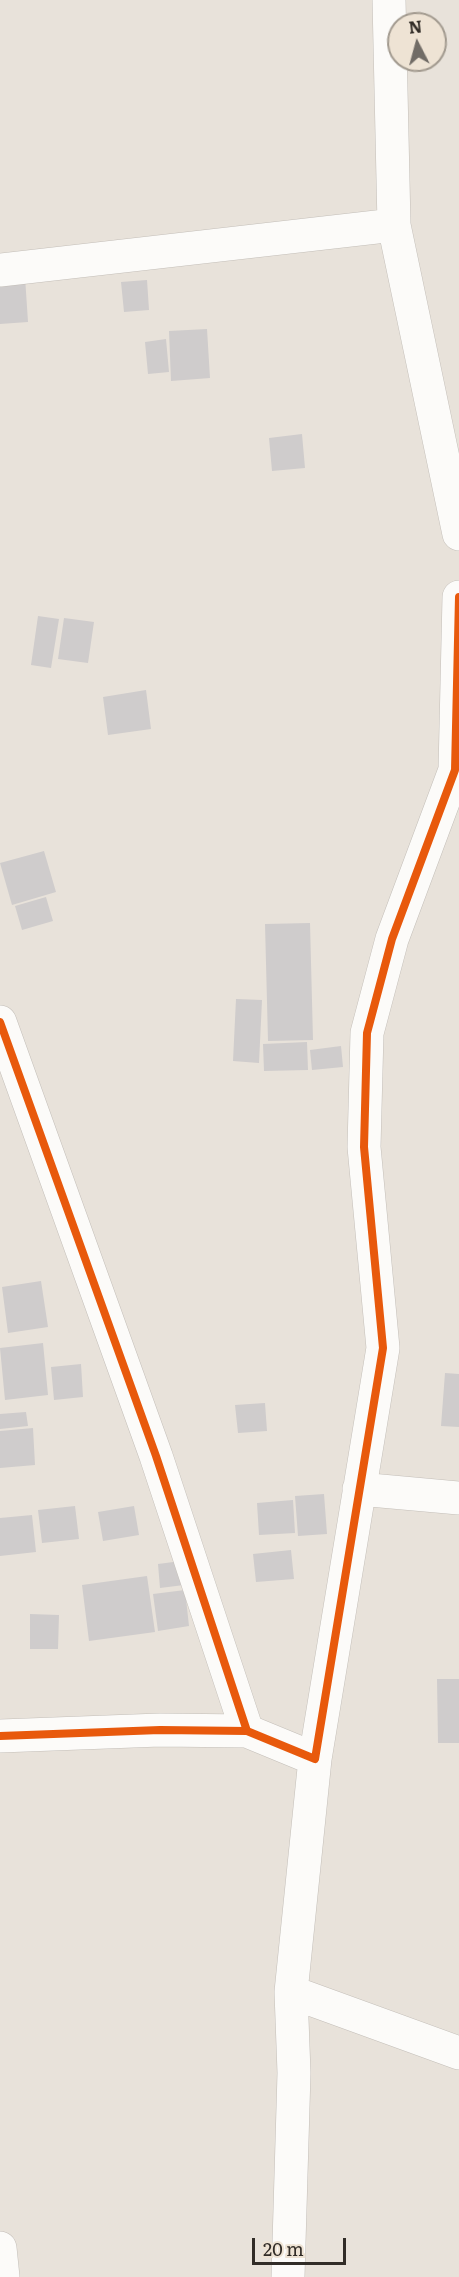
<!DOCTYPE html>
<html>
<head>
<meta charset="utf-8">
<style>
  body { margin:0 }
  #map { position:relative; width:459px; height:2277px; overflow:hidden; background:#e8e2da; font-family:Literata,serif }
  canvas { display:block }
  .north { position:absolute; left:387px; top:12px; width:60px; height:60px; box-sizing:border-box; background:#eee3d4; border:2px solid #a29a8f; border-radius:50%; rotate:354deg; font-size:16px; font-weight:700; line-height:24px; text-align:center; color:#312c27 }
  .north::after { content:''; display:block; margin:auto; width:21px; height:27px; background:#716c66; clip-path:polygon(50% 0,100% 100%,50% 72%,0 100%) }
  .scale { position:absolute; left:252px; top:2238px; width:94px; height:27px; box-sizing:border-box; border:3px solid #312c27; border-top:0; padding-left:8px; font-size:18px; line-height:21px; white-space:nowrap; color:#312c27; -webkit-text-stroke:4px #eee3d4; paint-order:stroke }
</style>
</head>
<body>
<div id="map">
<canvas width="459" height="2277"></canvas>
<div class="north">N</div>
<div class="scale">20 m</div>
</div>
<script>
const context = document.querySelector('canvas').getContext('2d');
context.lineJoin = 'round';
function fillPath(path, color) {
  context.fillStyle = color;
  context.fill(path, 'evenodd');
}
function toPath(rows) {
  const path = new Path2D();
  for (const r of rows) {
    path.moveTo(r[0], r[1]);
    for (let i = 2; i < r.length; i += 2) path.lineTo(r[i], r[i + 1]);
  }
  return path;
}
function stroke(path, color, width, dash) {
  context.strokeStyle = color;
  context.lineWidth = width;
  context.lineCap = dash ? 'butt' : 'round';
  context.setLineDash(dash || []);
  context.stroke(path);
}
fillPath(toPath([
  [25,277,28,322,0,324,0,278],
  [147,280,149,310,124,312,121,282],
  [207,329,210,378,171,381,169,331],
  [166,339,169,372,148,374,145,342],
  [302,434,305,468,272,471,269,438],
  [38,616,59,619,51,668,31,665],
  [64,618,94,622,88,663,58,659],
  [146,690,151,729,108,735,103,697],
  [44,851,56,892,12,905,0,863],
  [46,897,53,921,22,930,15,906],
  [310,923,313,1040,268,1041,265,924],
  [236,999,262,1000,259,1063,233,1061],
  [307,1042,308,1070,264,1071,263,1044],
  [341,1046,343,1067,312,1070,310,1050],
  [41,1281,48,1327,8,1333,2,1287],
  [43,1343,48,1395,5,1400,0,1348],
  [81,1364,83,1397,54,1400,51,1367],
  [445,1373,459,1374,459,1427,441,1426],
  [265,1403,267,1431,238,1433,235,1405],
  [26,1412,28,1426,0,1429,0,1414],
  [33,1428,35,1465,0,1468,0,1431],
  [324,1494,327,1534,298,1536,295,1496],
  [293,1500,295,1533,259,1535,257,1503],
  [75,1506,79,1539,42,1543,38,1510],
  [134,1506,139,1535,103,1541,98,1512],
  [32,1515,36,1552,0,1556,0,1518],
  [291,1550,294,1579,256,1582,253,1554],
  [181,1561,184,1585,160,1588,158,1564],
  [147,1576,155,1632,89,1641,82,1585],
  [185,1590,189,1626,158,1631,153,1594],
  [30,1614,59,1615,58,1649,30,1649],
  [437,1679,459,1679,459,1743,438,1743]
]), '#cfcccc');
const minor = toPath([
  [389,0,394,225,459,534],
  [0,270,394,225],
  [0,1022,156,1456,247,1731],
  [359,1489,459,1498],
  [0,1736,160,1730,247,1731,315,1759,383,1348,364,1147,367,1033,392,939,455,770,459,597],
  [315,1759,291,1992,459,2053],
  [0,2248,3,2277],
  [288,2277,294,2073,291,1992]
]);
stroke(minor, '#c3beb8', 34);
stroke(minor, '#fcfbf9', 33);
stroke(toPath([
  [0,1022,156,1456,247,1731],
  [0,1736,160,1730,247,1731,315,1759,383,1348,364,1147,367,1033,392,939,455,770,459,597]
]), '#e8590c', 8);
</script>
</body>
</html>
